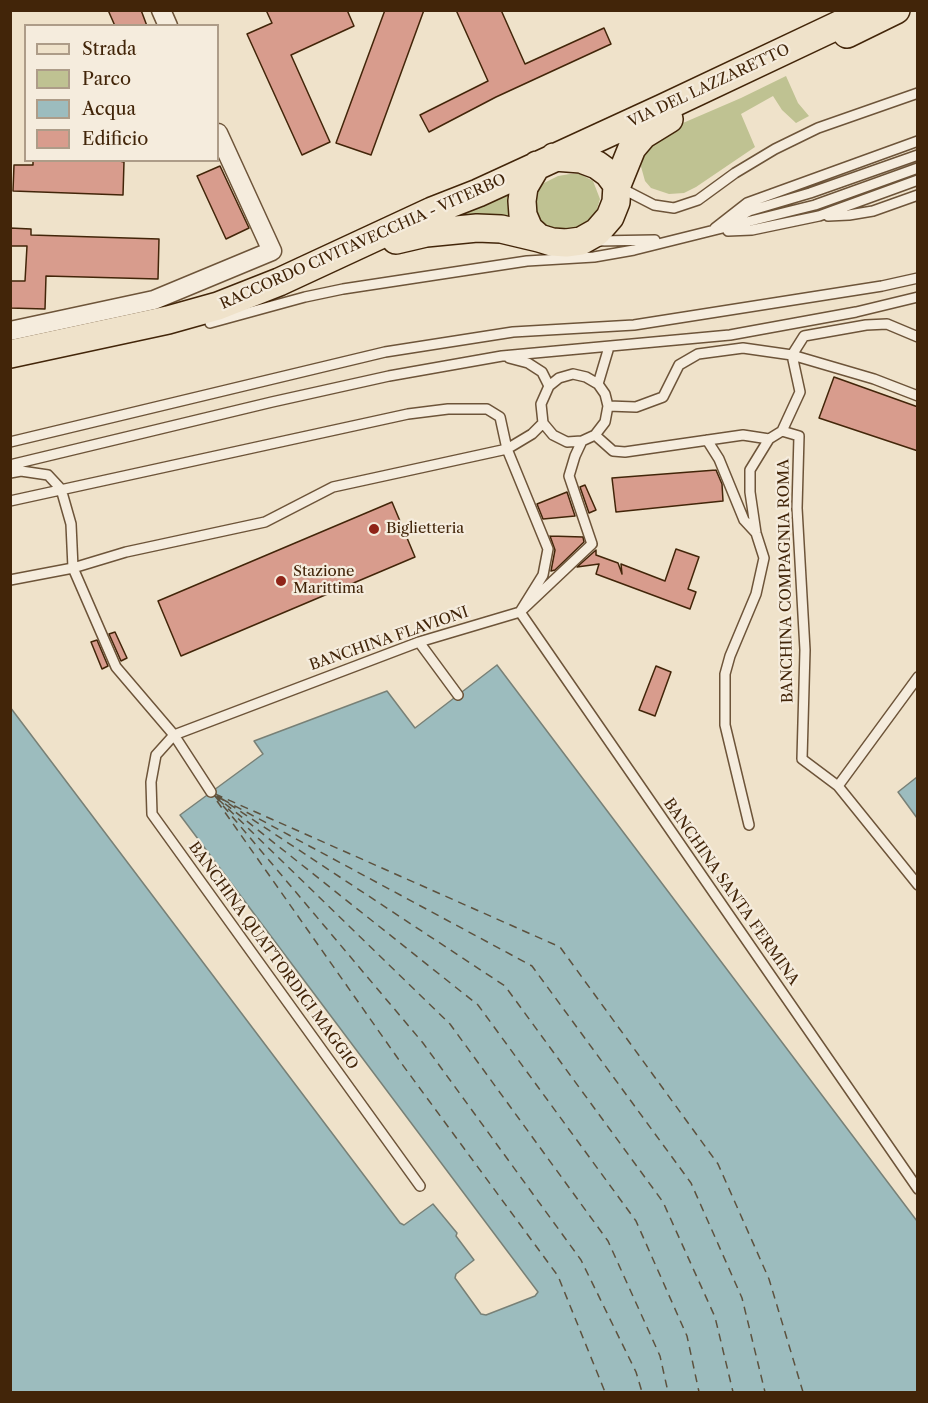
<!DOCTYPE html>
<html>
<head>
<meta charset="utf-8">
<style>
  body { margin:0 }
  #map { position:relative; width:928px; height:1403px; overflow:hidden; background:#efe2ca; font-family:"Libre Caslon Text",serif }
  canvas { display:block }
  .frame { position:absolute; inset:0; border:12px solid #422509; pointer-events:none }
  .legend { position:absolute; left:24px; top:24px; width:195px; height:138px; box-sizing:border-box; background:#f5ecdd; border:2px solid #ad9c88; margin:0; padding:8px 10px; list-style:none; font-size:18px; color:#422509 }
  .legend li { display:flex; align-items:center; gap:12px; height:30px }
  .legend b { width:30px; border:2px solid #ad9c88 }
</style>
</head>
<body>
<div id="map">
<canvas width="928" height="1403"></canvas>
<div class="frame"></div>
<ul class="legend">
<li><b style="height:8px;background:#efe2ca"></b>Strada</li>
<li><b style="height:16px;background:#bfc292"></b>Parco</li>
<li><b style="height:16px;background:#9cbcbe"></b>Acqua</li>
<li><b style="height:16px;background:#d89c8d"></b>Edificio</li>
</ul>
</div>
<script>
const context = document.querySelector('canvas').getContext('2d');
context.lineJoin = 'round';
function fillPath(path, color) {
  context.fillStyle = color;
  context.fill(path, 'evenodd');
}
function toPath(rows) {
  const path = new Path2D();
  for (const r of rows) {
    path.moveTo(r[0], r[1]);
    for (let i = 2; i < r.length; i += 2) path.lineTo(r[i], r[i + 1]);
  }
  return path;
}
function stroke(path, color, width, dash) {
  context.strokeStyle = color;
  context.lineWidth = width;
  context.lineCap = dash ? 'butt' : 'round';
  context.setLineDash(dash || []);
  context.stroke(path);
}
function drawText(font, color, halo, rows, align = 'center') {
  context.font = font + ' "Libre Caslon Text",serif';
  context.lineWidth = 4.5;
  context.setLineDash([]);
  context.textBaseline = 'middle';
  context.strokeStyle = halo;
  context.fillStyle = color;
  for (const [text, x, y, turn = 0] of rows) {
    context.save();
    context.translate(x, y);
    context.rotate((+turn || 0) * Math.PI / 180);
    context.textAlign = isNaN(turn) ? turn : align;
    if (halo) context.strokeText(text, 0, 0);
    context.fillText(text, 0, 0);
    context.restore();
  }
}
fillPath(toPath([
  [786,76,798,103,809,116,796,123,782,110,773,96,741,114,755,147,696,187,684,193,669,194,651,188,645,181,640,163,642,151,676,126,741,98],
  [570,174,580,174,593,181,600,199,596,212,586,224,568,232,555,233,541,225,534,214,534,198,542,184,558,176],
  [513,190,514,222,443,223]
]), '#bfc292');
const water = toPath([
  [497,665,917,1221,917,1392,11,1392,10,707,400,1223,404,1225,433,1204,457,1233,456,1236,474,1260,456,1274,455,1278,481,1314,486,1315,535,1296,538,1292,180,815,263,754,254,741,387,691,415,728,497,665],
  [917,777,917,818,898,792,917,777]
]);
fillPath(water, '#9cbcbe');
stroke(water, '#788076', 1.5);
stroke(toPath([
  [215,794,560,947,718,1164,769,1279,803,1392],
  [214,795,478,1005,636,1221,687,1336,699,1392],
  [214,795,423,1043,581,1260,636,1372,642,1392],
  [217,796,505,986,663,1202,715,1317,733,1392],
  [218,799,450,1024,608,1241,660,1356,668,1392],
  [222,799,532,966,691,1183,742,1298,765,1392],
  [217,801,399,1060,558,1276,605,1392]
]), '#5d523f', 1.5, [8, 6]);
const building = toPath([
  [108,10,141,10,147,26,115,26,108,10],
  [266,10,347,10,354,26,291,55,330,142,302,155,247,34,272,23,266,10],
  [385,10,424,10,371,155,336,143,385,10],
  [456,10,501,10,525,64,604,28,611,44,496,97,429,132,420,115,488,81,456,10],
  [33,160,115,160,124,162,123,195,13,191,14,165,33,165,33,160],
  [220,166,249,228,226,239,197,176,220,166],
  [10,228,31,229,31,235,159,239,158,279,46,276,45,309,10,308,10,281,25,281,27,246,10,246,10,228],
  [834,377,918,407,918,451,819,418,834,377],
  [716,470,722,484,723,501,616,512,612,478,716,470],
  [585,485,596,510,589,513,580,487,585,485],
  [567,492,575,516,543,519,537,504,567,492],
  [392,502,415,557,181,656,158,601,392,502],
  [550,536,583,537,584,542,555,570,551,571,555,550,550,536],
  [676,549,699,557,688,589,696,592,690,609,596,574,599,564,577,567,596,550,596,555,618,563,622,574,621,564,665,581,676,549],
  [115,632,127,658,121,661,109,634,115,632],
  [97,640,108,666,102,669,91,642,97,640],
  [656,666,671,672,655,716,639,710,656,666]
]);
fillPath(building, '#d89c8d');
stroke(building, '#422509', 1.5);
const lane = toPath([
  [619,187,654,205,674,208,698,200,735,173,775,149,818,128,918,93],
  [828,216,849,215,873,211,918,195],
  [731,221,749,211,810,193,918,155],
  [715,228,747,203,918,141],
  [728,231,752,230,819,216,918,180],
  [597,241,655,240],
  [210,323,305,297,343,289,527,261,594,257,634,250,815,205,918,168],
  [792,355,804,336,866,325,887,324,918,337],
  [509,358,528,363,542,372,549,386],
  [598,384,609,347],
  [608,406,636,407,663,397,679,365,698,354,743,348,792,355,874,379,918,396],
  [782,431,799,436,797,508,805,650,802,759,838,786,918,885],
  [782,431,800,392,792,355],
  [595,435,613,451,625,452,743,435,769,439],
  [707,440,719,459,744,520,756,533],
  [10,442,385,352,513,332,634,325,882,286,918,278],
  [10,465,272,402,389,376,502,356,730,335,856,312,918,297],
  [10,473,21,471,48,475,61,489,71,524,73,568,116,667,174,735,211,792],
  [10,501,408,414,448,409,487,409,500,417,507,449,548,549,543,575,520,612,918,1189],
  [10,580,73,568,126,552,265,522,333,487,507,449,532,434,543,423],
  [419,642,458,695],
  [838,786,918,677],
  [749,825,725,725,725,674,730,656,756,594,764,558,756,533,750,492,750,470,769,439,782,431],
  [420,1186,152,814,151,782,156,755,174,735,419,642,520,612,592,544,569,476,575,456,582,441,595,435,605,422,608,406,605,394,598,384,586,377,573,374,559,378,549,386,541,404,543,423,553,435,567,442,582,441]
]);
const street = toPath([
  [161,10,168,26],
  [10,331,154,300,272,251,218,133]
]);
const primary = toPath([
  [847,34,896,10],
  [554,157,581,159,597,165,608,173,617,185],
  [537,165,524,187,522,201,523,215,529,229,539,238,552,242,566,243,581,241,597,232,610,217,616,202,617,185,632,148,643,135,669,119],
  [396,240,426,233,477,228,501,229,539,238],
  [10,354,168,320,218,306,279,282,432,211,478,193,663,108,845,22,862,10]
]);
stroke(lane, '#6d5439', 12);
stroke(street, '#6d5439', 21);
stroke(primary, '#422509', 30);
stroke(lane, '#f5ecdd', 9);
stroke(street, '#f5ecdd', 18);
stroke(primary, '#efe2ca', 27);
for (const [x, y, r, color] of [
  [374,529,6,"#8f2418"],
  [281,581,6,"#8f2418"]
]) {
  const dot = new Path2D();
  dot.arc(x, y, r, 0, 2 * Math.PI);
  context.fillStyle = color;
  context.fill(dot);
  stroke(dot, '#f5ecdd', 2);
}
drawText('15px', '#422509', '#f5ecdd', [
  ["VIA DEL LAZZARETTO",709,86,-25],
  ["RACCORDO CIVITAVECCHIA - VITERBO",363,242,-24],
  ["BANCHINA COMPAGNIA ROMA",786,581,-91],
  ["BANCHINA FLAVIONI",389,639,-19],
  ["BANCHINA SANTA FERMINA",731,892,55],
  ["BANCHINA QUATTORDICI MAGGIO",273,956,54]
]);
drawText('15px', '#422509', '#f5ecdd', [
  ["Biglietteria",386,529],
  ["Stazione",293,572],
  ["Marittima",293,589]
], 'left');
</script>
</body>
</html>
